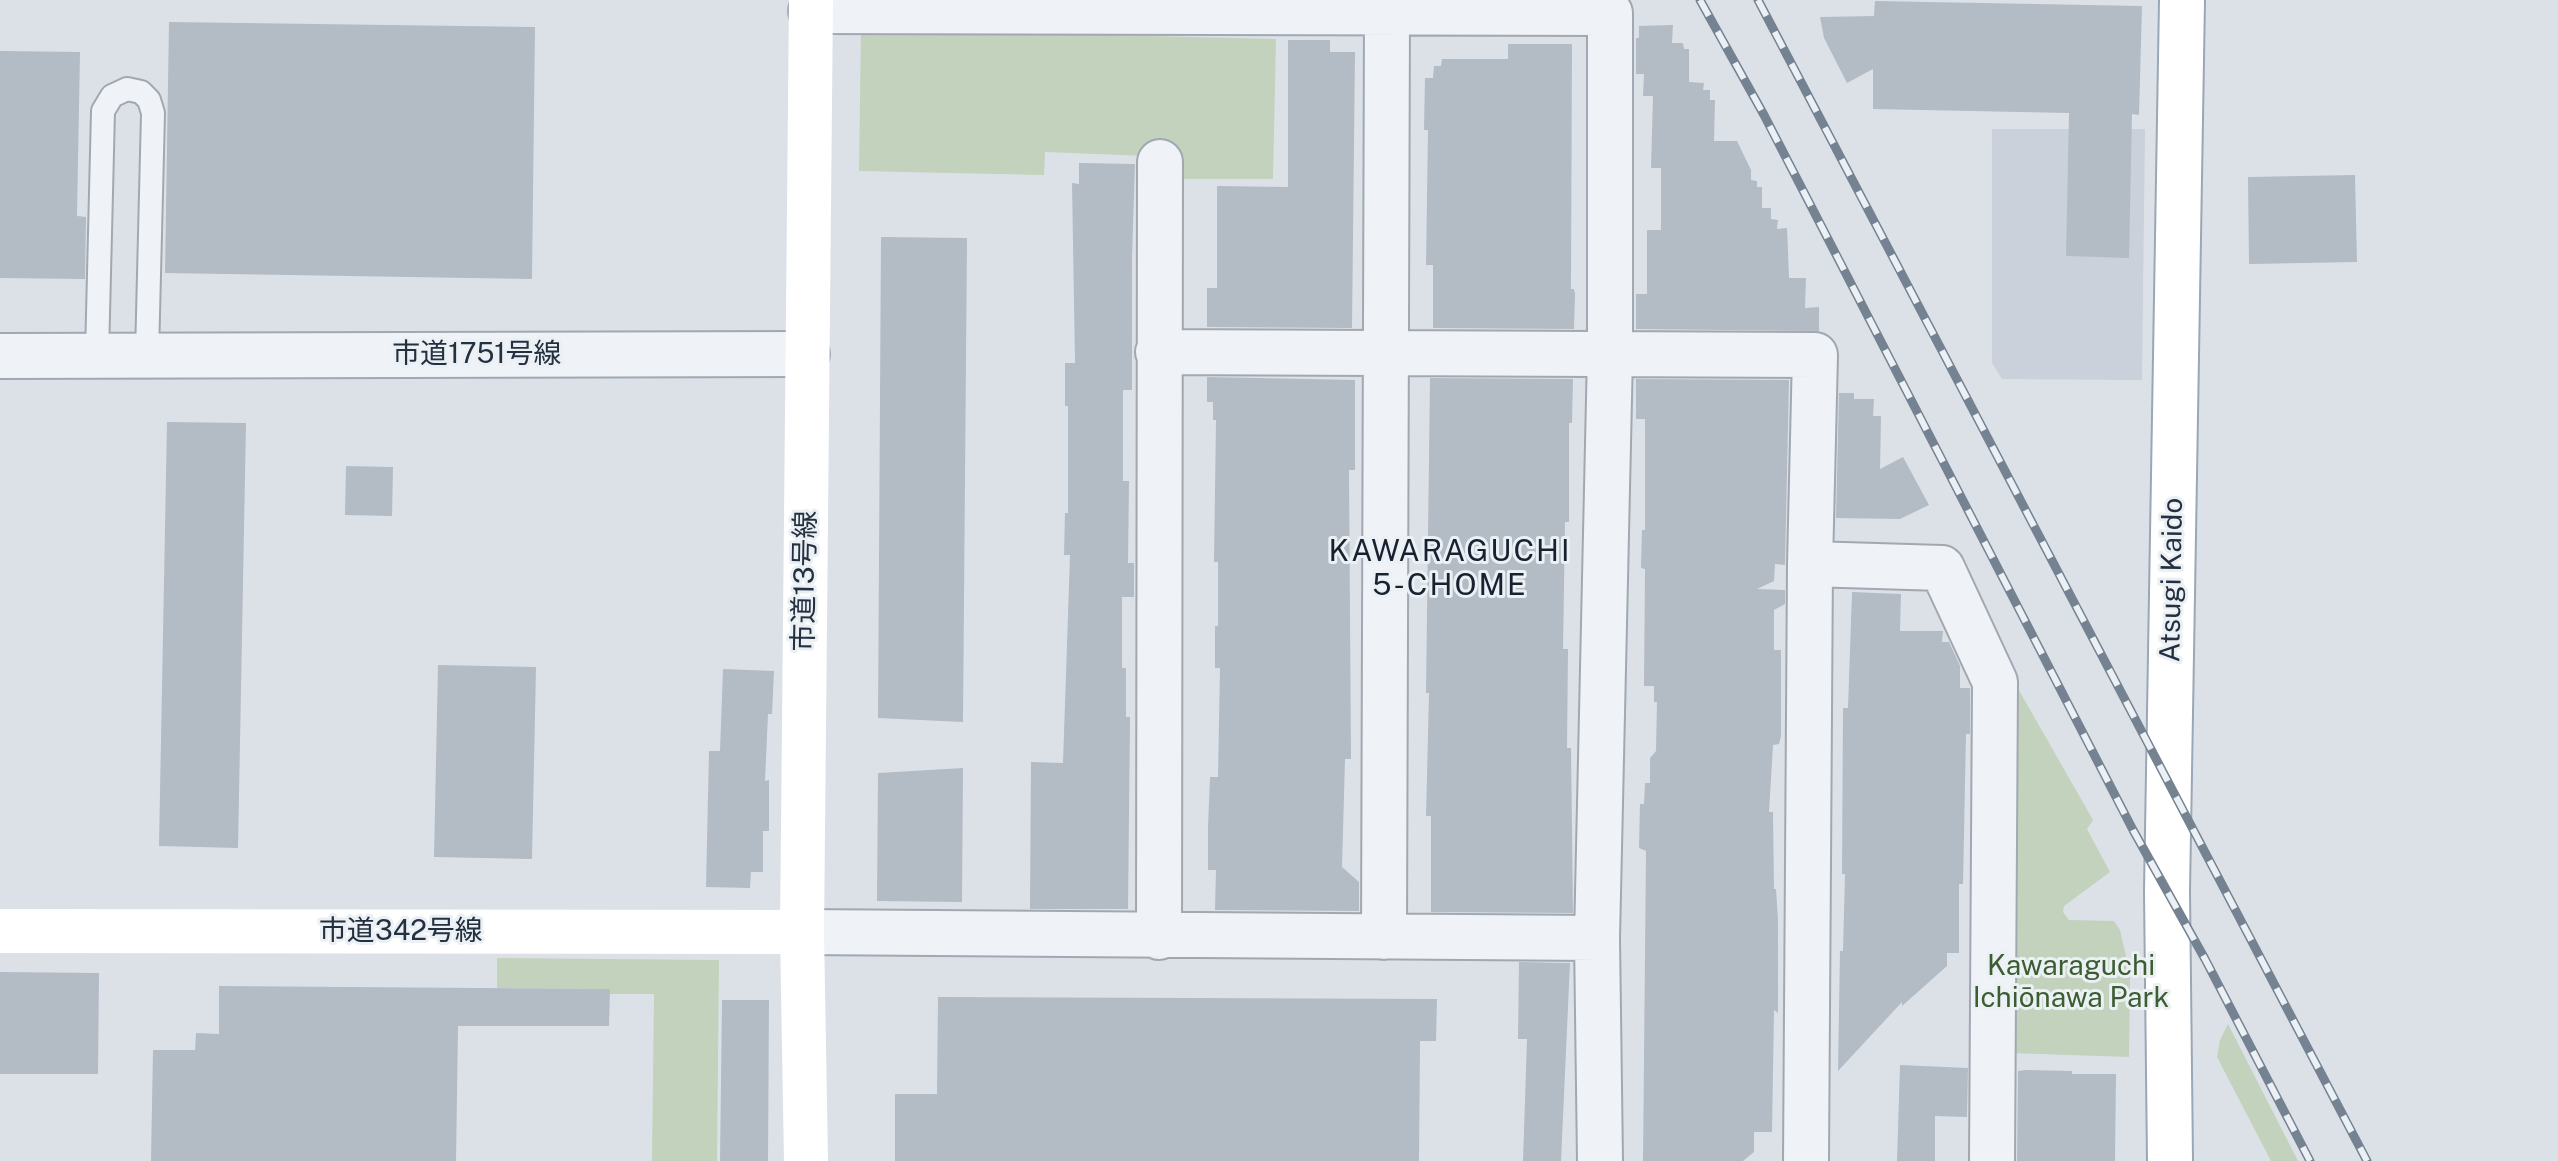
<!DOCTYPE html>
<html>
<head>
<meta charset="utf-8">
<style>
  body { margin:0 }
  canvas { display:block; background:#dce1e7 }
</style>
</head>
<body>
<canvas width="2558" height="1161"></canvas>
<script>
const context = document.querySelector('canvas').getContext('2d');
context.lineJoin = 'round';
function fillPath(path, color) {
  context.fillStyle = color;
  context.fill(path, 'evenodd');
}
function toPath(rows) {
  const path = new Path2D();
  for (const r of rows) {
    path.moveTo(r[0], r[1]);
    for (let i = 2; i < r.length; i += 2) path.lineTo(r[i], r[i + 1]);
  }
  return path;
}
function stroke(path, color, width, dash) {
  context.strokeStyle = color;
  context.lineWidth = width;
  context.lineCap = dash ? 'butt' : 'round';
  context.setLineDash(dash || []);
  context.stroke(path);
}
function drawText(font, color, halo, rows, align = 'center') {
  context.font = font + ' "Public Sans","Noto Sans JP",sans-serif';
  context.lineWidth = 6;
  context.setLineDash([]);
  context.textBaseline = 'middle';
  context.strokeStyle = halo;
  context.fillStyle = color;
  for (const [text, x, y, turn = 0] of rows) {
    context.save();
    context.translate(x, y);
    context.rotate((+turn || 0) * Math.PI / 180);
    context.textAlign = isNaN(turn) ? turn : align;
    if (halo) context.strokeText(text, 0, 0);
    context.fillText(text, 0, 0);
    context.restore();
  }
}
fillPath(toPath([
  [1992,129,2145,129,2142,380,2002,379,1992,363]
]), '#cad1da');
fillPath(toPath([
  [861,29,1276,39,1273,179,1172,179,1172,157,1045,152,1044,175,859,171],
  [2016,685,2093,820,2087,829,2110,872,2064,906,2063,912,2069,920,2114,921,2120,930,2130,974,2129,1057,2010,1053],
  [497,958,719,960,717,1161,652,1161,654,994,610,994,609,989,497,988],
  [2228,1024,2298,1161,2271,1161,2217,1057,2220,1040]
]), '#c3d2bc');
fillPath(toPath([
  [1875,1,2142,6,2139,115,2132,114,2129,258,2066,256,2069,113,1873,109,1873,69,1847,83,1824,38,1820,17,1874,16],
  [169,22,535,27,532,279,165,273],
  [1673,25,1672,43,1683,43,1684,49,1689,49,1689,82,1704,83,1703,90,1710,90,1710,100,1715,100,1714,141,1737,141,1751,170,1751,180,1757,181,1757,187,1762,187,1762,208,1771,208,1771,219,1778,220,1777,229,1787,228,1789,278,1806,278,1805,308,1819,307,1819,331,1636,329,1636,294,1647,294,1647,230,1661,230,1661,168,1651,168,1653,96,1643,96,1644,74,1636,74,1636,38,1639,38,1639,26],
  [1288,40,1330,40,1330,52,1355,52,1352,328,1207,327,1207,288,1217,288,1217,186,1288,187],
  [1508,44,1572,44,1571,289,1574,289,1575,294,1574,329,1433,328,1433,265,1426,265,1428,130,1424,130,1425,78,1433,78,1434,66,1441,66,1442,59,1508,59],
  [0,51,80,52,77,216,86,217,85,279,0,278],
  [1079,163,1135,164,1132,257,1132,390,1123,390,1123,481,1129,481,1128,563,1134,563,1134,597,1122,597,1122,668,1126,668,1126,717,1130,717,1128,909,1030,909,1031,762,1063,763,1070,555,1064,555,1065,513,1068,513,1068,406,1065,406,1065,363,1075,363,1072,183,1079,184],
  [2355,175,2357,262,2249,264,2248,177],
  [881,237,967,238,963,722,878,718],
  [1207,377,1355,380,1355,470,1349,470,1351,759,1345,759,1342,867,1359,882,1359,911,1215,910,1216,870,1208,870,1208,827,1210,777,1218,777,1220,668,1215,668,1215,626,1218,626,1218,562,1214,562,1216,420,1213,420,1213,402,1207,402],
  [1430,378,1573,379,1572,423,1569,423,1569,522,1565,522,1563,649,1568,649,1567,748,1571,748,1573,913,1431,912,1431,816,1426,816,1429,693,1426,693],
  [1636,379,1789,380,1785,565,1775,564,1774,581,1757,589,1785,590,1785,604,1774,610,1774,650,1781,650,1781,736,1779,744,1773,745,1769,812,1773,812,1774,889,1776,889,1778,920,1778,1013,1774,1010,1772,1132,1754,1132,1754,1152,1743,1161,1643,1161,1646,851,1639,848,1640,804,1644,804,1645,783,1650,783,1650,758,1656,751,1657,702,1654,702,1654,686,1644,686,1645,569,1641,568,1642,530,1645,530,1645,419,1636,419],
  [1839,393,1854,393,1854,399,1874,399,1873,416,1881,416,1880,469,1903,457,1929,505,1900,519,1836,518],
  [167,422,246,423,238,848,159,846],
  [346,466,393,467,392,516,345,515],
  [1852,592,1901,594,1900,631,1943,631,1942,642,1949,642,1960,666,1960,688,1970,688,1970,734,1966,734,1963,884,1959,884,1959,953,1947,953,1947,966,1902,1006,1902,1002,1838,1071,1840,951,1843,951,1845,874,1842,874,1843,708,1848,708],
  [438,665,536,667,532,859,434,857],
  [723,669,774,671,772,714,768,714,765,781,769,780,769,831,763,831,763,872,751,872,750,888,706,887,709,751,720,751],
  [963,768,962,902,877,901,878,773],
  [1519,962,1570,963,1561,1161,1523,1161,1527,1039,1518,1039],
  [0,972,99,973,98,1074,0,1074],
  [219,986,610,989,609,1026,458,1026,456,1161,151,1161,153,1050,195,1050,196,1033,219,1034],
  [938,997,1437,999,1436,1041,1420,1041,1419,1161,895,1161,895,1094,937,1094],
  [722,1000,769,1000,768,1161,720,1161],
  [1900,1065,1968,1068,1967,1117,1935,1116,1935,1161,1897,1161],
  [2026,1070,2072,1071,2072,1074,2116,1074,2115,1161,2017,1161,2018,1071]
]), '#b3bbc5');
const lane = toPath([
  [97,355,103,111,112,96,127,89,141,92,149,100,153,113,147,355]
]);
const street = toPath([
  [811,11,1610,13,1610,354,1597,938,1600,1161],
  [1158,352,1815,355,1810,564,1806,1161],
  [0,356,807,354],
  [1810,564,1942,568,1995,682,1992,1161],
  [802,932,1597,938],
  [1159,937,1160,162],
  [1384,937,1387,14]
]);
const primary = toPath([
  [2170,1161,2167,891,2182,0]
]);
stroke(lane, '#a1a8b1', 26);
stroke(street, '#a1a8b1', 48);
stroke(primary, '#9aa7b4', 48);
stroke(lane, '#eff2f6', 22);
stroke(street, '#eff2f6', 44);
stroke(toPath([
  [0,931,802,932],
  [806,1161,802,932,811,0]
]), '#fff', 44);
stroke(primary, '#fff', 44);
const rail = toPath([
  [1700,0,1764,115,2133,830,2205,959,2310,1161],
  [1758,0,2367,1161]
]);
stroke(rail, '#748292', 9);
stroke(rail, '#ebf0f5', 6, [18]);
drawText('28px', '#24303f', '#ebf0f5', [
  ["市道1751号線",477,354],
  ["Atsugi Kaido",2172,580,-89],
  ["市道13号線",805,581,-89],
  ["市道342号線",401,931]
]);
drawText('28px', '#3c5c31', '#ebf0f5', [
  ["Kawaraguchi",2071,966],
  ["Ichiōnawa Park",2071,998]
]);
context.letterSpacing = '2px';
drawText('30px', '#17212f', '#ebf0f5', [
  ["KAWARAGUCHI",1450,552],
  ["5-CHOME",1450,586]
]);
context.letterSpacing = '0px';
</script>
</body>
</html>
